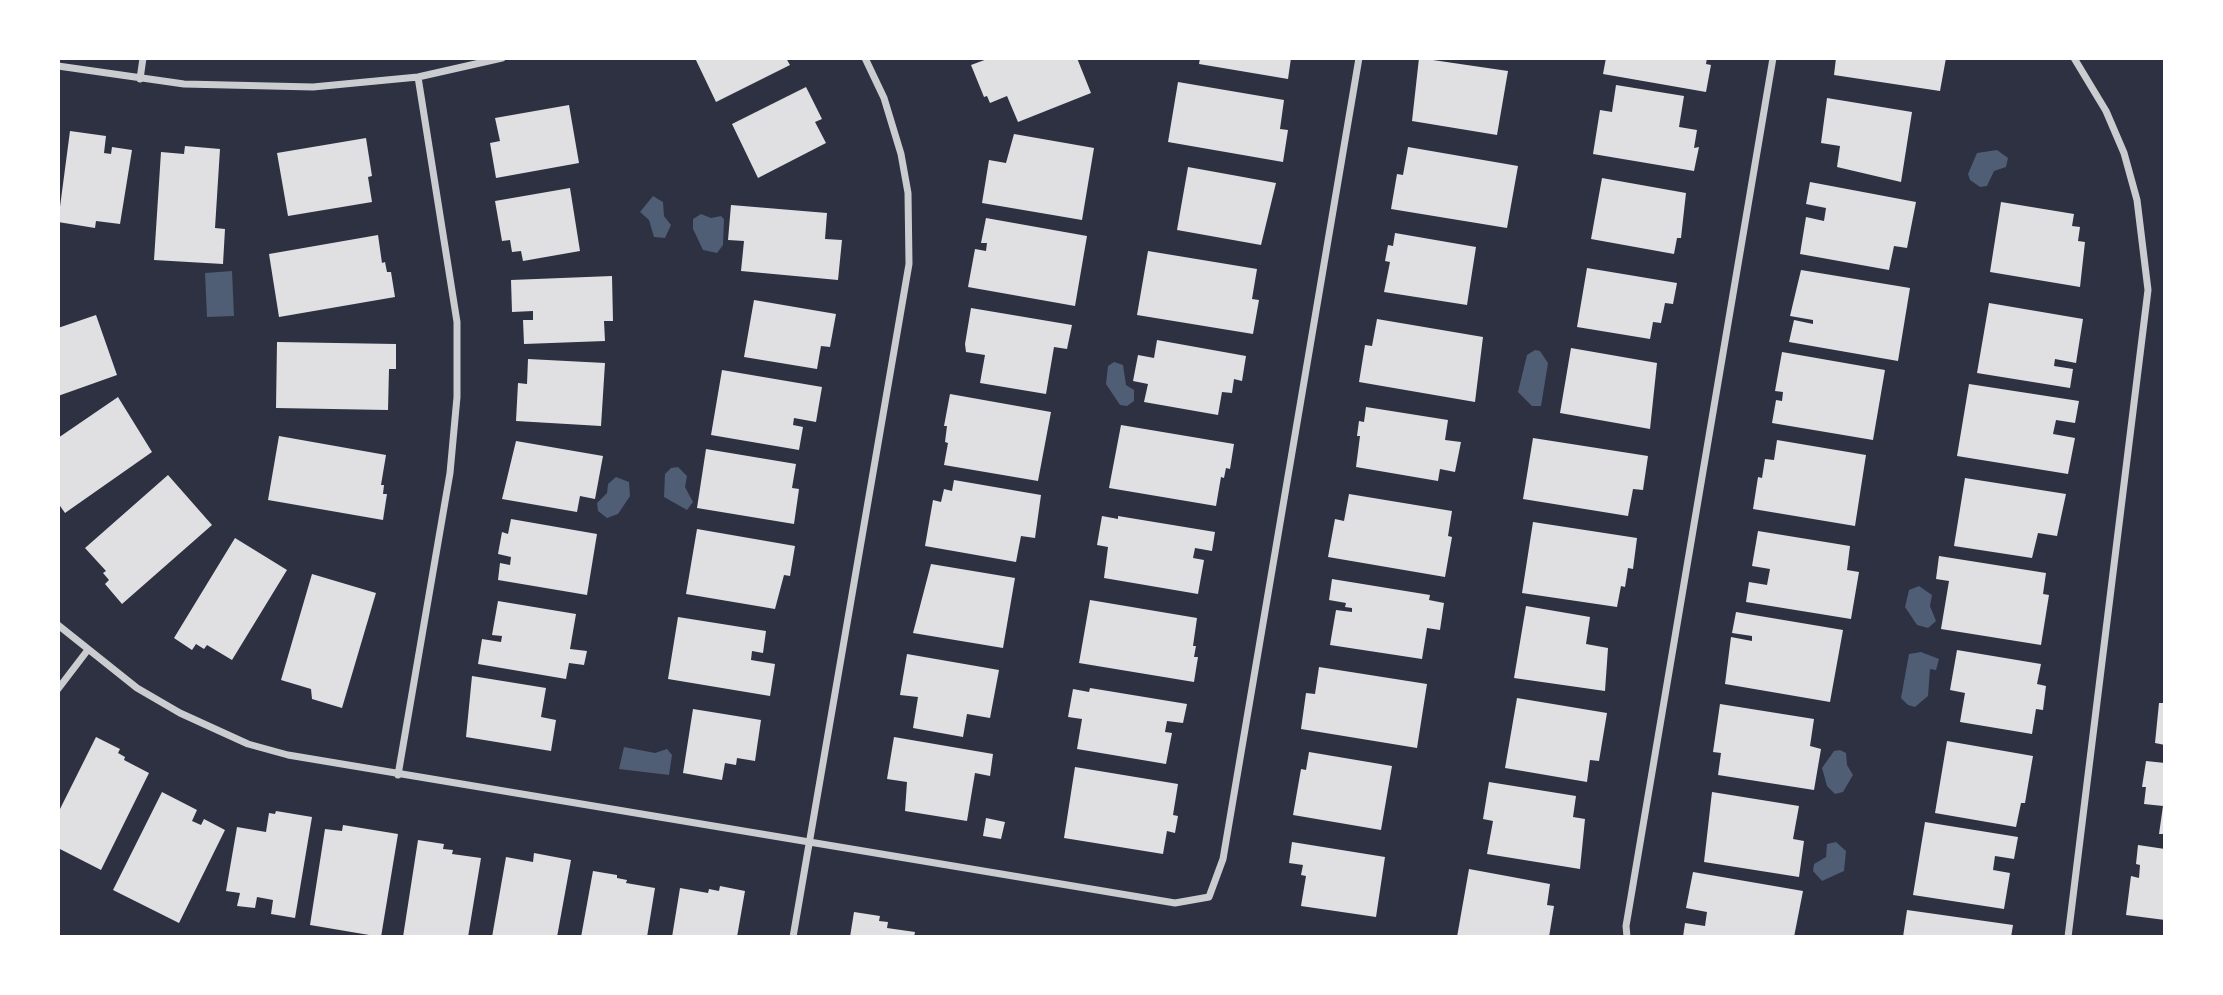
<!DOCTYPE html>
<html>
<head>
<meta charset="utf-8">
<style>
  body { margin:0 }
  #map { position:relative; width:2223px; height:995px; overflow:hidden; background:#2d3142; font-family:"Sofia Sans Condensed",sans-serif }
  canvas { display:block }
  .frame { position:absolute; inset:0; border:60px solid #fff; pointer-events:none }
</style>
</head>
<body>
<div id="map">
<canvas width="2223" height="995"></canvas>
<div class="frame"></div>
</div>
<script>
const context = document.querySelector('canvas').getContext('2d');
context.lineJoin = 'round';
function fillPath(path, color) {
  context.fillStyle = color;
  context.fill(path, 'evenodd');
}
function toPath(rows) {
  const path = new Path2D();
  for (const r of rows) {
    path.moveTo(r[0], r[1]);
    for (let i = 2; i < r.length; i += 2) path.lineTo(r[i], r[i + 1]);
  }
  return path;
}
function stroke(path, color, width, dash) {
  context.strokeStyle = color;
  context.lineWidth = width;
  context.lineCap = dash ? 'butt' : 'round';
  context.setLineDash(dash || []);
  context.stroke(path);
}
fillPath(toPath([
  [1997,150,2008,158,2006,167,1994,171,1987,186,1980,187,1970,180,1968,174,1977,153],
  [653,196,663,202,664,216,671,225,665,238,654,237,649,220,640,212],
  [701,214,711,218,721,216,724,219,723,245,717,253,703,250,693,229,693,219],
  [232,271,234,316,207,317,205,273],
  [1535,350,1540,351,1548,363,1541,406,1532,406,1518,392,1527,355],
  [1114,362,1123,365,1126,385,1134,390,1134,401,1127,406,1120,405,1106,384,1108,366],
  [678,467,687,476,685,487,693,502,687,510,664,497,665,474,671,468],
  [616,477,629,482,630,496,618,514,607,518,598,511,597,503,607,493,608,484],
  [1919,586,1932,595,1930,606,1936,621,1928,628,1917,625,1905,607,1909,590],
  [1921,652,1939,659,1936,670,1930,669,1928,696,1915,707,1908,705,1901,698,1909,654],
  [624,747,655,753,667,749,672,755,669,775,619,769],
  [1840,750,1846,753,1847,765,1853,775,1843,792,1835,794,1827,786,1822,768,1834,751],
  [1836,842,1846,851,1844,871,1822,881,1813,871,1814,864,1826,857,1827,844]
]), '#4f5d75');
fillPath(toPath([
  [695,58,786,58,790,65,716,102],
  [990,58,1077,58,1091,93,1018,122,1007,96,990,103,987,96,984,97,971,65],
  [1200,58,1291,58,1288,79,1199,64],
  [1419,58,1508,71,1497,135,1412,121],
  [1606,58,1707,58,1706,64,1711,65,1706,92,1603,74],
  [1836,58,1946,58,1940,91,1834,75],
  [1178,82,1284,100,1280,129,1288,130,1283,162,1168,142],
  [1616,85,1684,96,1679,127,1697,130,1694,148,1699,147,1694,171,1593,154,1600,110,1612,112],
  [806,87,822,119,815,122,826,143,758,178,732,124],
  [1827,98,1912,112,1901,182,1837,167,1840,146,1821,143],
  [569,105,579,163,496,178,490,143,500,141,495,118],
  [70,131,106,136,104,153,111,154,112,147,132,150,120,224,96,221,95,228,58,222],
  [1014,134,1094,148,1082,220,982,203,989,160,1006,163],
  [366,138,372,176,368,177,372,202,288,216,277,153],
  [185,146,220,149,215,228,225,229,223,264,154,260,161,152,184,154],
  [1408,147,1518,166,1507,228,1391,209,1397,174,1403,175],
  [1188,167,1276,183,1261,245,1177,230],
  [1602,178,1686,193,1681,238,1677,238,1674,254,1591,239],
  [1810,182,1916,202,1907,248,1894,246,1889,270,1800,254,1806,217,1824,221,1826,208,1806,204],
  [570,188,580,251,523,261,521,251,512,252,510,240,502,241,495,201],
  [2001,202,2074,214,2072,226,2080,227,2078,241,2085,242,2080,287,1990,272],
  [731,205,827,213,825,239,842,240,838,280,741,271,744,241,728,240],
  [986,218,1087,236,1075,306,968,287,975,249,986,251,987,243,981,243],
  [1395,233,1476,247,1467,305,1384,292,1390,262,1385,261,1388,245,1393,246],
  [378,235,382,263,385,262,387,272,391,272,395,297,279,317,269,254],
  [1148,251,1257,269,1252,299,1259,300,1253,334,1137,315],
  [1587,268,1677,283,1673,304,1665,303,1661,323,1653,322,1650,339,1577,327],
  [1801,270,1910,288,1898,361,1789,342,1794,320,1813,324,1813,320,1790,316],
  [612,276,613,321,604,321,605,341,524,344,523,320,533,320,533,311,512,312,511,280],
  [754,300,836,314,830,347,821,346,817,369,744,357],
  [1989,303,2083,319,2076,363,2055,359,2054,366,2073,369,2070,388,1977,373],
  [971,308,1072,325,1067,349,1054,347,1046,394,980,383,985,355,966,352,965,344],
  [96,315,117,375,58,396,58,328],
  [1377,319,1483,337,1475,402,1359,382,1365,345,1372,346],
  [1157,340,1246,356,1242,381,1234,379,1232,393,1222,392,1218,415,1144,402,1148,384,1133,381,1138,355,1154,358],
  [277,342,396,344,396,369,389,369,388,410,276,408],
  [1571,348,1657,363,1650,429,1560,413],
  [1782,352,1885,370,1873,440,1772,423,1776,400,1782,401,1783,392,1775,391],
  [528,359,605,363,601,426,516,421,518,383,527,384],
  [722,370,822,387,816,422,794,418,793,425,803,427,799,450,711,435],
  [1969,384,2079,401,2075,423,2056,420,2053,434,2075,438,2068,474,1957,456],
  [950,394,1051,412,1038,481,944,465,948,443,945,442,947,426,944,426],
  [118,397,152,452,65,513,58,503,58,438],
  [1366,407,1448,420,1445,440,1461,442,1455,472,1440,469,1438,481,1356,467,1360,436,1357,436,1359,421,1364,422],
  [1121,425,1234,444,1230,469,1226,468,1224,478,1221,477,1216,506,1109,488],
  [279,436,386,455,381,485,384,485,383,494,387,494,383,520,268,500],
  [1533,438,1648,456,1643,490,1633,489,1628,516,1523,499],
  [1777,440,1866,455,1855,526,1753,509,1758,477,1762,478,1765,459,1774,460],
  [516,441,603,456,595,499,580,496,577,512,502,499],
  [706,449,796,464,792,488,799,489,794,524,697,508],
  [168,475,212,525,122,604,105,584,109,580,103,573,106,571,85,548],
  [1965,478,2066,494,2057,536,2038,533,2032,558,1954,546],
  [954,480,1041,495,1035,538,1021,536,1016,562,925,546,933,500,941,502,944,489,952,491],
  [1349,494,1452,511,1448,536,1452,537,1445,577,1328,557,1335,519,1344,521],
  [1102,516,1118,519,1118,516,1215,532,1212,551,1195,548,1193,558,1204,560,1198,594,1104,578,1108,547,1097,545],
  [511,519,597,534,587,595,498,580,500,563,510,565,511,557,498,554,502,532,508,534],
  [1533,522,1637,538,1633,569,1628,568,1625,587,1621,586,1617,607,1522,593],
  [697,529,795,546,790,576,784,575,775,609,686,594],
  [1758,531,1850,546,1847,570,1859,572,1851,619,1746,602,1749,582,1767,585,1770,569,1752,566],
  [235,538,287,570,232,660,207,645,204,649,196,644,192,650,174,638],
  [1939,556,2046,573,2043,594,2049,595,2041,645,1941,629,1949,581,1936,579],
  [931,564,1015,578,1003,648,913,633],
  [312,574,376,593,342,708,312,699,311,689,281,680],
  [1332,579,1430,595,1429,600,1444,603,1440,630,1427,628,1422,659,1330,645,1336,610,1352,612,1352,608,1345,607,1346,603,1329,600],
  [1090,600,1197,618,1193,646,1196,646,1194,657,1198,657,1194,682,1079,663],
  [498,601,576,614,570,649,587,651,584,665,569,663,566,679,478,664,482,639,501,642,502,636,492,635],
  [1526,606,1590,617,1586,644,1608,648,1605,691,1514,678],
  [1736,612,1843,630,1830,702,1725,684,1731,637,1752,641,1752,636,1732,633],
  [678,617,766,631,763,653,752,651,751,660,775,664,770,696,668,679],
  [1957,650,2041,664,2037,684,2046,686,2043,710,2036,709,2032,734,1960,722,1965,693,1950,690],
  [907,654,999,670,990,718,967,714,963,737,913,728,918,697,900,695],
  [1319,667,1427,684,1417,748,1301,729,1306,693,1315,694],
  [472,676,546,688,541,717,556,720,551,751,466,737],
  [1090,688,1187,704,1183,723,1167,721,1165,732,1172,733,1166,764,1077,749,1082,719,1068,717,1073,689,1089,692],
  [1517,698,1607,713,1599,761,1590,760,1587,782,1505,768],
  [2159,703,2165,703,2165,745,2155,743],
  [1720,704,1814,719,1810,746,1821,749,1814,790,1718,775,1721,753,1713,752],
  [693,709,761,720,755,761,737,758,736,765,725,763,722,780,683,773],
  [96,737,120,749,118,753,125,757,124,760,149,773,101,870,58,848,58,813],
  [894,737,993,754,990,776,975,773,967,821,905,811,907,782,887,779],
  [1947,741,2033,756,2025,803,2021,803,2016,827,1935,813],
  [1309,752,1392,766,1381,830,1293,815,1301,769,1306,770],
  [2146,761,2165,763,2165,834,2159,834,2163,806,2144,804,2146,787,2142,787],
  [1075,767,1178,784,1173,815,1178,816,1175,833,1167,831,1163,854,1064,838],
  [1489,782,1576,796,1573,817,1585,819,1580,869,1487,854,1493,821,1483,819],
  [162,792,197,810,192,821,201,825,204,819,225,830,179,923,113,890],
  [1712,792,1799,806,1793,839,1804,841,1799,877,1704,862],
  [276,811,312,817,295,918,271,914,273,900,257,897,255,908,237,906,240,893,226,891,237,827,266,832,269,813,275,814],
  [986,818,1005,822,1001,839,983,836],
  [1925,822,2018,837,2014,859,1995,856,1993,870,2010,873,2004,909,1913,895],
  [343,825,398,834,381,937,310,925,325,829,342,831],
  [418,840,444,844,443,849,453,850,452,854,481,858,468,937,403,937],
  [1292,842,1385,857,1376,917,1301,906,1306,876,1301,875,1303,865,1289,863],
  [2138,845,2165,849,2165,920,2126,915,2131,876,2139,878,2140,865,2136,864],
  [534,853,571,860,557,937,492,937,506,857,533,862],
  [1469,869,1550,884,1547,905,1554,906,1549,937,1457,937],
  [593,871,617,875,617,878,627,880,626,883,655,888,647,937,581,937],
  [1693,872,1803,891,1794,937,1683,937,1685,923,1705,926,1707,912,1686,908],
  [720,886,745,891,737,937,672,937,680,888,708,893,709,889,719,891],
  [1907,910,2013,925,2011,937,1903,937],
  [854,912,880,916,879,921,888,922,887,928,915,932,914,937,850,937]
]), '#e0e0e3');
stroke(toPath([
  [58,66,184,84,313,87,418,77,502,58],
  [140,79,143,58],
  [58,625,137,688,180,713,248,744,288,755,1175,903,1209,897,1223,859,1359,58],
  [58,689,87,651],
  [398,775,450,473,457,397,457,322,418,77],
  [793,937,909,264,908,193,901,154,884,98,865,58],
  [1627,937,1626,926,1773,58],
  [2068,937,2148,290,2137,200,2124,153,2106,111,2074,58]
]), '#caccd0', 7);
</script>
</body>
</html>
